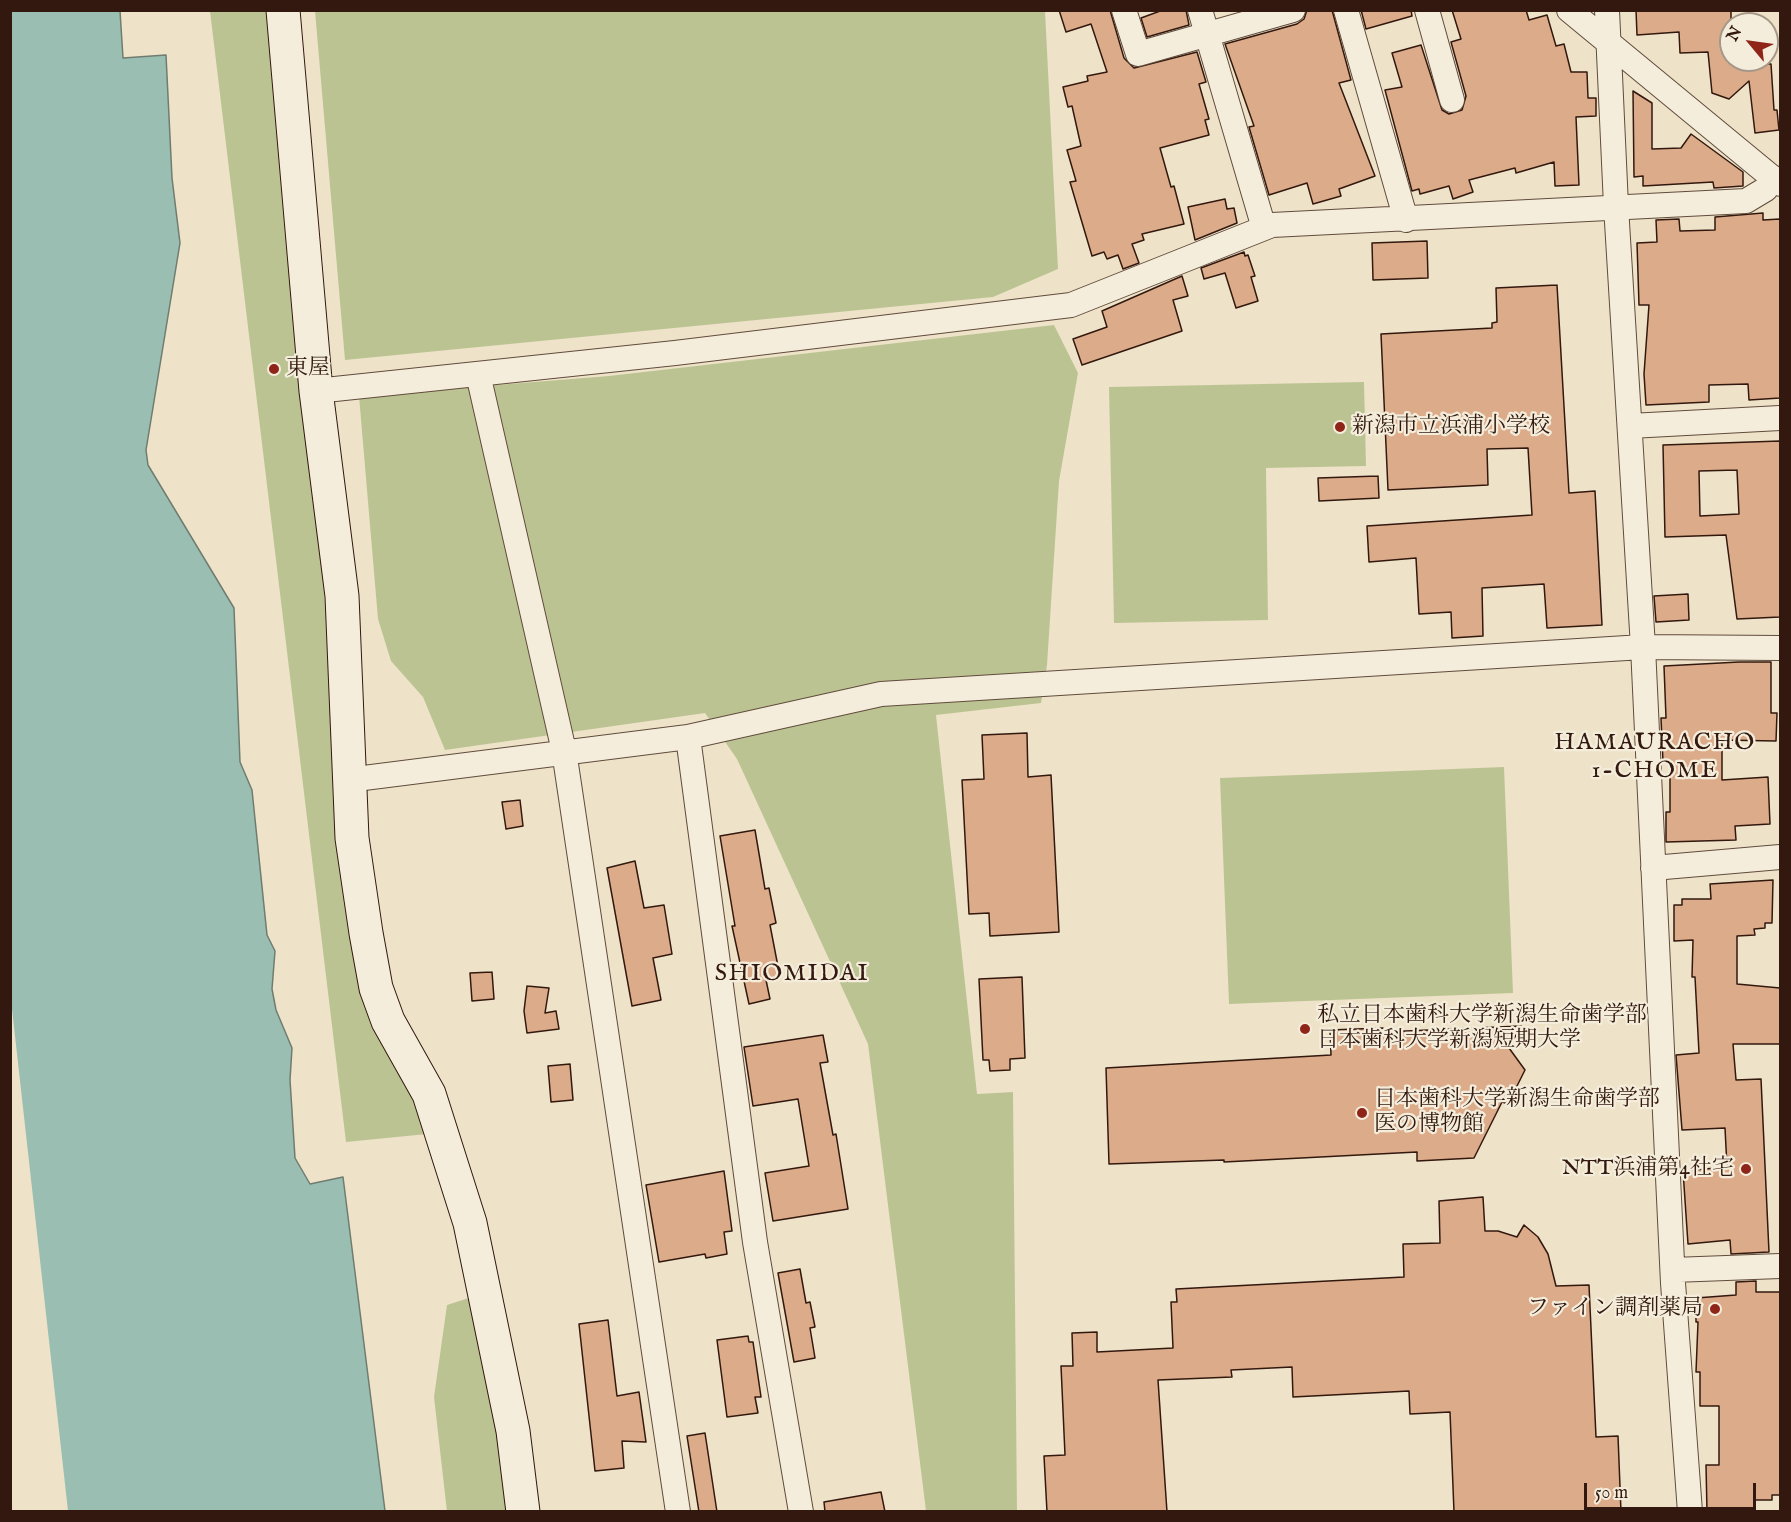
<!DOCTYPE html>
<html>
<head>
<meta charset="utf-8">
<style>
  body { margin:0 }
  #map { position:relative; width:1791px; height:1522px; overflow:hidden; background:#eee3c8; font-family:"IM FELL English",serif }
  canvas { display:block }
  .frame { position:absolute; inset:0; border:12px solid #32180e; pointer-events:none }
  .north { position:absolute; left:1719px; top:12px; width:60px; height:60px; box-sizing:border-box; background:#f4eddb; border:2px solid #a69889; border-radius:50%; rotate:299deg; font-size:16px; font-weight:700; line-height:24px; text-align:center; color:#32180e }
  .north::after { content:''; display:block; margin:auto; width:21px; height:27px; background:#8f2418; clip-path:polygon(50% 0,100% 100%,50% 72%,0 100%) }
  .scale { position:absolute; left:1584px; top:1483px; width:172px; height:27px; box-sizing:border-box; border:3px solid #32180e; border-top:0; padding-left:8px; font-size:18px; line-height:21px; white-space:nowrap; color:#32180e; -webkit-text-stroke:4px #f4eddb; paint-order:stroke }
</style>
</head>
<body>
<div id="map">
<canvas width="1791" height="1522"></canvas>
<div class="frame"></div>
<div class="north">N</div>
<div class="scale">50 m</div>
</div>
<script>
const context = document.querySelector('canvas').getContext('2d');
context.lineJoin = 'round';
function fillPath(path, color) {
  context.fillStyle = color;
  context.fill(path, 'evenodd');
}
function toPath(rows) {
  const path = new Path2D();
  for (const r of rows) {
    path.moveTo(r[0], r[1]);
    for (let i = 2; i < r.length; i += 2) path.lineTo(r[i], r[i + 1]);
  }
  return path;
}
function stroke(path, color, width, dash) {
  context.strokeStyle = color;
  context.lineWidth = width;
  context.lineCap = dash ? 'butt' : 'round';
  context.setLineDash(dash || []);
  context.stroke(path);
}
function drawText(font, color, halo, rows, align = 'center') {
  context.font = font + ' "IM FELL English","Noto Serif JP",serif';
  context.lineWidth = 4.5;
  context.setLineDash([]);
  context.textBaseline = 'middle';
  context.strokeStyle = halo;
  context.fillStyle = color;
  for (const [text, x, y, turn = 0] of rows) {
    context.save();
    context.translate(x, y);
    context.rotate((+turn || 0) * Math.PI / 180);
    context.textAlign = isNaN(turn) ? turn : align;
    if (halo) context.strokeText(text, 0, 0);
    context.fillText(text, 0, 0);
    context.restore();
  }
}
fillPath(toPath([
  [210,11,267,11,329,642,336,799,364,1004,379,1038,419,1105,427,1134,346,1142],
  [315,11,1045,11,1058,269,993,297,345,360],
  [1054,325,1078,373,1059,481,1047,665,1041,703,936,715,977,1094,1013,1092,1017,1511,926,1511,868,1044,737,759,705,713,445,750,423,697,391,661,378,619,359,396,609,376],
  [1364,382,1366,466,1266,468,1268,620,1114,623,1109,387],
  [1504,767,1513,993,1229,1004,1220,778],
  [478,1295,508,1511,447,1512,434,1397,447,1305]
]), '#bcc393');
const water = toPath([
  [10,11,120,11,123,58,166,55,172,178,180,243,146,450,148,465,234,608,240,762,252,790,267,935,275,951,272,989,276,1010,292,1048,290,1080,295,1158,310,1184,343,1177,385,1511,11,1511,10,11]
]);
fillPath(water, '#9abeb2');
stroke(water, '#707c70', 1.5);
fillPath(toPath([
  [11,1000,68,1511,11,1511]
]), '#eee3c8');
const building = toPath([
  [1059,10,1110,10,1124,58,1134,68,1197,52,1206,82,1199,84,1209,119,1205,120,1209,135,1160,148,1171,187,1174,186,1184,224,1142,234,1144,240,1132,244,1139,263,1123,269,1118,255,1107,259,1104,252,1092,256,1070,182,1076,181,1067,150,1081,146,1072,106,1068,107,1063,87,1088,81,1087,76,1107,72,1091,24,1066,32,1059,10],
  [1163,10,1186,10,1189,25,1147,37,1141,18,1163,10],
  [1307,10,1332,10,1351,80,1339,83,1375,176,1339,189,1341,196,1313,204,1307,183,1269,195,1249,127,1254,126,1225,44,1297,24,1304,19,1307,10],
  [1361,10,1411,10,1412,16,1366,29,1361,10],
  [1452,10,1526,10,1529,20,1547,15,1556,46,1564,44,1571,72,1587,72,1588,98,1596,98,1596,116,1576,117,1579,185,1555,186,1554,162,1516,173,1515,168,1469,180,1473,192,1453,199,1449,186,1420,194,1419,189,1412,191,1385,90,1402,87,1392,53,1421,45,1442,110,1449,114,1462,110,1466,96,1451,42,1461,39,1452,10],
  [1636,10,1731,10,1731,63,1771,64,1774,110,1777,110,1779,130,1755,133,1749,81,1729,99,1712,93,1708,52,1680,53,1679,32,1637,35,1636,10],
  [1633,91,1652,103,1652,149,1681,148,1691,134,1743,172,1743,186,1714,188,1713,182,1643,186,1643,176,1634,177,1633,91],
  [1225,199,1227,209,1234,208,1237,223,1195,240,1188,207,1225,199],
  [1763,213,1763,220,1780,219,1780,398,1749,400,1748,384,1709,385,1709,402,1646,405,1644,374,1649,305,1639,305,1637,243,1657,242,1656,220,1679,219,1680,231,1715,230,1715,217,1763,213],
  [1427,241,1428,278,1373,280,1372,243,1427,241],
  [1244,252,1245,256,1248,255,1255,276,1251,277,1258,301,1236,308,1225,273,1204,279,1201,268,1244,252],
  [1182,276,1188,296,1173,300,1182,331,1082,365,1073,339,1107,327,1102,311,1182,276],
  [1557,285,1569,493,1595,491,1602,625,1547,628,1544,584,1482,588,1483,636,1452,638,1451,612,1419,614,1416,558,1369,562,1367,526,1532,515,1528,448,1487,449,1488,485,1388,490,1381,334,1492,328,1492,323,1497,322,1496,288,1557,285],
  [1780,441,1780,617,1737,619,1726,535,1665,537,1663,445,1780,441],
  [1737,470,1739,514,1700,516,1699,471,1737,470],
  [1378,476,1379,498,1319,501,1318,478,1378,476],
  [1688,594,1689,620,1656,622,1654,596,1688,594],
  [1739,662,1771,662,1771,713,1777,713,1776,741,1722,740,1722,780,1768,777,1770,824,1735,826,1736,840,1666,842,1666,812,1670,812,1670,762,1663,762,1661,718,1666,718,1664,666,1739,662],
  [1027,733,1028,777,1051,775,1059,932,990,936,989,913,969,914,962,780,984,779,982,735,1027,733],
  [520,800,523,826,506,829,502,802,520,800],
  [755,830,765,889,769,888,776,923,770,925,780,977,766,980,770,999,749,1004,732,926,735,926,720,836,755,830],
  [635,861,644,908,664,905,672,954,653,958,661,1000,632,1006,607,868,635,861],
  [1773,880,1772,923,1765,923,1765,928,1754,929,1755,935,1737,936,1737,984,1780,988,1780,1044,1733,1044,1736,1080,1761,1079,1769,1252,1731,1254,1730,1240,1688,1244,1683,1171,1727,1167,1725,1128,1682,1130,1676,1055,1699,1053,1695,977,1692,977,1693,940,1674,941,1674,905,1682,905,1682,899,1711,899,1710,884,1773,880],
  [492,972,494,999,472,1001,470,973,492,972],
  [1022,977,1025,1058,1010,1059,1010,1070,990,1071,989,1060,983,1060,979,979,1022,977],
  [527,986,549,988,545,1013,556,1011,559,1029,527,1033,524,1011,527,986],
  [1521,1026,1509,1048,1525,1070,1508,1104,1502,1102,1474,1158,1417,1161,1417,1152,1224,1162,1224,1160,1109,1164,1106,1068,1331,1055,1330,1030,1383,1028,1383,1032,1521,1026],
  [823,1035,828,1062,820,1063,833,1135,836,1134,848,1209,773,1221,765,1173,809,1166,798,1099,753,1106,744,1047,823,1035],
  [570,1064,573,1100,551,1102,548,1066,570,1064],
  [724,1171,732,1231,724,1232,727,1254,706,1258,705,1254,659,1262,646,1185,724,1171],
  [1483,1197,1485,1231,1498,1231,1517,1237,1524,1225,1538,1237,1548,1254,1556,1286,1589,1285,1596,1437,1618,1436,1621,1512,1454,1512,1450,1412,1410,1414,1409,1391,1293,1397,1292,1367,1231,1370,1232,1377,1158,1380,1167,1512,1047,1512,1044,1456,1065,1455,1061,1366,1073,1366,1072,1333,1097,1332,1097,1352,1173,1348,1171,1302,1177,1302,1176,1289,1404,1277,1403,1244,1440,1243,1439,1201,1483,1197],
  [800,1269,806,1303,810,1302,815,1327,810,1328,815,1358,794,1362,778,1273,800,1269],
  [1756,1281,1756,1292,1780,1292,1780,1495,1772,1495,1772,1500,1755,1500,1754,1512,1707,1512,1706,1465,1719,1465,1719,1406,1700,1406,1700,1372,1696,1372,1698,1322,1696,1322,1696,1298,1736,1295,1736,1282,1756,1281],
  [608,1320,617,1396,639,1392,646,1442,622,1441,624,1468,595,1471,579,1324,608,1320],
  [748,1336,749,1342,753,1342,761,1397,755,1397,758,1413,727,1417,717,1340,748,1336],
  [705,1433,717,1512,699,1512,687,1436,705,1433],
  [881,1492,885,1512,825,1512,824,1502,881,1492]
]);
fillPath(building, '#dcab89');
stroke(building, '#32180e', 1.5);
const street = toPath([
  [1124,10,1138,54,1293,10],
  [1200,10,1264,228],
  [1346,10,1406,220],
  [1427,10,1452,100],
  [1569,10,1780,184],
  [1607,10,1616,206,1643,647,1673,1283,1690,1512],
  [478,374,564,751,678,1512],
  [316,391,675,353,1071,305,1272,225,1746,201,1766,189,1772,177],
  [1630,426,1780,418],
  [688,737,755,1242,801,1512],
  [348,780,688,737,881,694,1643,647,1780,648],
  [1653,868,1780,857],
  [1673,1270,1780,1266]
]);
const secondary = toPath([
  [283,10,316,391,342,596,352,838,366,933,376,988,388,1021,429,1094,470,1223,513,1431,523,1512]
]);
stroke(street, '#614b3c', 26);
stroke(secondary, '#32180e', 35);
stroke(street, '#f4eddb', 24);
stroke(secondary, '#f4eddb', 33);
for (const [x, y, r, color] of [
  [274,369,6,"#8f2418"],
  [1340,427,6,"#8f2418"],
  [1305,1029,6,"#8f2418"],
  [1362,1113,6,"#8f2418"],
  [1746,1169,6,"#8f2418"],
  [1715,1309,6,"#8f2418"]
]) {
  const dot = new Path2D();
  dot.arc(x, y, r, 0, 2 * Math.PI);
  context.fillStyle = color;
  context.fill(dot);
  stroke(dot, '#f4eddb', 2);
}
drawText('22px', '#32180e', '#f4eddb', [
  ["東屋",286,369],
  ["新潟市立浜浦小学校",1352,427],
  ["私立日本歯科大学新潟生命歯学部",1317,1016],
  ["日本歯科大学新潟短期大学",1317,1041],
  ["日本歯科大学新潟生命歯学部",1374,1100],
  ["医の博物館",1374,1125],
  ["NTT浜浦第4社宅",1734,1169,"right"],
  ["ファイン調剤薬局",1703,1309,"right"]
], 'left');
context.letterSpacing = '1.5px';
drawText('24px', '#32180e', '#f4eddb', [
  ["HAMAURACHO",1655,744],
  ["1-CHOME",1655,772],
  ["SHIOMIDAI",792,975]
]);
context.letterSpacing = '0px';
</script>
</body>
</html>
